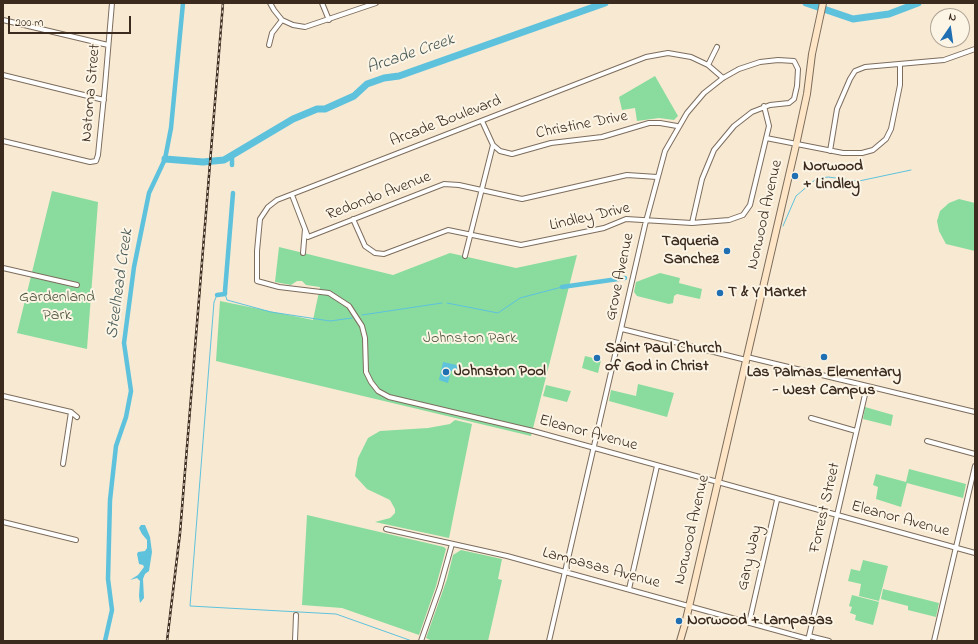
<!DOCTYPE html>
<html>
<head>
<meta charset="utf-8">
<style>
  body { margin:0 }
  #map { position:relative; width:978px; height:644px; overflow:hidden; background:#f8e9d3; font-family:"Indie Flower",sans-serif }
  canvas { display:block }
  .frame { position:absolute; inset:0; border:4px solid #3b2a1e; pointer-events:none }
  .north { position:absolute; left:930px; top:8px; width:40px; height:40px; box-sizing:border-box; background:#fcf5e5; border:1px solid #afa495; border-radius:50%; rotate:13deg; font-size:11px; font-weight:700; line-height:16px; text-align:center; color:#3b2a1e }
  .north::after { content:''; display:block; margin:auto; width:14px; height:18px; background:#1f6fb2; clip-path:polygon(50% 0,100% 100%,50% 72%,0 100%) }
  .scale { position:absolute; left:8px; top:16px; width:123px; height:18px; box-sizing:border-box; border:2px solid #3b2a1e; border-top:0; padding-left:5px; font-size:12px; line-height:14px; white-space:nowrap; color:#3b2a1e; -webkit-text-stroke:3px #fcf5e5; paint-order:stroke }
</style>
</head>
<body>
<div id="map">
<canvas width="978" height="644"></canvas>
<div class="frame"></div>
<div class="north">N</div>
<div class="scale">200 m</div>
</div>
<script>
const context = document.querySelector('canvas').getContext('2d');
context.lineJoin = 'round';
function fillPath(path, color) {
  context.fillStyle = color;
  context.fill(path, 'evenodd');
}
function toPath(rows) {
  const path = new Path2D();
  for (const r of rows) {
    path.moveTo(r[0], r[1]);
    for (let i = 2; i < r.length; i += 2) path.lineTo(r[i], r[i + 1]);
  }
  return path;
}
function stroke(path, color, width, dash) {
  context.strokeStyle = color;
  context.lineWidth = width;
  context.lineCap = dash ? 'butt' : 'round';
  context.setLineDash(dash || []);
  context.stroke(path);
}
function drawText(font, color, halo, rows, align = 'center') {
  context.font = font + ' "Indie Flower",sans-serif';
  context.lineWidth = 4;
  context.setLineDash([]);
  context.textBaseline = 'middle';
  context.strokeStyle = halo;
  context.fillStyle = color;
  for (const [text, x, y, turn = 0] of rows) {
    context.save();
    context.translate(x, y);
    context.rotate((+turn || 0) * Math.PI / 180);
    context.textAlign = isNaN(turn) ? turn : align;
    if (halo) context.strokeText(text, 0, 0);
    context.fillText(text, 0, 0);
    context.restore();
  }
}
fillPath(toPath([
  [655,76,678,116,674,120,659,118,637,121,635,108,622,110,619,97],
  [52,191,98,202,87,349,17,333],
  [959,199,975,203,975,251,946,244,939,231,937,221,940,211,949,203],
  [279,247,393,275,450,253,516,268,577,255,531,436,216,361,220,301,313,320,320,287,306,285,302,281,297,281,291,285,275,282],
  [660,273,680,278,679,283,702,289,700,299,677,294,674,296,673,303,669,304,637,296,634,292,636,282],
  [585,356,601,360,598,373,582,368],
  [638,384,674,393,667,417,609,401,611,390,636,396],
  [546,385,571,391,567,402,543,396],
  [865,407,893,415,891,426,863,419],
  [455,420,472,424,449,538,375,522,390,518,395,513,395,509,390,500,367,489,355,476,358,458,368,438,380,431,428,428,450,424],
  [909,469,966,484,963,498,907,483,901,507,876,499,878,487,873,485,876,474,906,482],
  [307,515,444,547,446,549,436,586,419,635,342,608,302,605],
  [461,550,502,559,498,579,502,580,488,641,432,641,426,638,447,579,453,555],
  [863,560,888,566,879,601,859,596,861,584,848,581,851,569,860,571],
  [883,589,939,603,936,617,908,610,908,606,881,599],
  [852,595,879,602,873,625,855,620,856,615,850,613,852,607,849,606]
]), '#89dc9e');
fillPath(toPath([
  [443,362,461,366,459,372,451,371,448,383,439,380],
  [145,525,150,537,152,552,149,571,145,574,143,579,144,598,140,603,139,596,140,581,137,578,130,580,138,575,144,567,143,565,139,564,137,554,138,552,145,551,147,548,147,540,142,534,139,528,141,525]
]), '#5ec2dc');
stroke(toPath([
  [783,226,796,196,816,179,828,177,859,181,911,170],
  [225,294,227,300,271,312,330,321,352,318],
  [217,295,214,302,190,606,336,614,412,641],
  [447,303,498,313,520,298,562,287],
  [362,315,442,303]
]), '#5ec2dc', 1);
stroke(toPath([
  [232,156,232,165],
  [562,287,625,278],
  [217,295,225,294,225,291,233,193],
  [105,641,112,610,108,579,110,500,116,446,126,417,131,391,124,343,134,267,149,193,165,159,171,128,183,3]
]), '#5ec2dc', 4.5);
stroke(toPath([
  [806,3,853,19,889,14,918,3],
  [165,159,203,162,224,160,293,119,317,109,325,109,354,96,367,84,384,78,399,76,605,3]
]), '#5ec2dc', 7);
const street = toPath([
  [270,3,274,10,282,20,293,25,305,27,376,3],
  [322,3,329,20],
  [3,20,108,45],
  [269,45,272,33,282,20],
  [708,65,717,47],
  [3,75,104,100],
  [723,78,708,65,691,57,668,53,646,57,277,200,268,207,260,219,257,251,257,281,279,287,329,293,349,306,362,326,365,338,366,372,371,382,378,391,389,397,533,431,975,553],
  [766,138,843,153,862,153,873,150,886,139,891,129,900,85,900,64],
  [3,141,90,162,96,161,98,155,105,86,112,3],
  [493,145,500,151,512,154,551,143,602,137,649,123,660,123,677,126],
  [830,151,837,109,850,79,855,71,865,67,944,60,975,49],
  [292,195,305,229,303,253],
  [353,219,365,246,375,253,384,254,448,230,521,245,604,228,626,219,692,223,729,220,743,215,750,205,769,126,764,106],
  [305,229,308,237,444,184,459,185,522,199,627,175,657,177],
  [465,256,493,145,482,121],
  [3,268,77,285],
  [622,329,746,360],
  [747,357,975,412],
  [3,396,71,412,77,417],
  [811,418,856,431],
  [927,441,975,454],
  [63,464,71,412],
  [3,522,76,540],
  [386,529,507,556,808,639,809,636],
  [629,589,657,466],
  [749,623,777,500],
  [809,636,867,386],
  [809,636,829,641],
  [295,641,296,615],
  [421,641,440,587,452,544],
  [549,641,645,225,665,151,687,113,704,93,723,78,739,69,760,62,778,60,794,61,798,69,797,86,794,99,789,103,770,105,752,112,734,126,714,150,702,179,692,223],
  [934,641,975,466]
]);
const secondary = toPath([
  [680,641,685,624,796,145,807,94,812,54,823,3]
]);
stroke(street, '#7d6d5d', 6);
stroke(secondary, '#7d6d5d', 8);
stroke(street, '#fff', 4);
stroke(secondary, '#fee5c5', 6);
const rail = toPath([
  [167,641,180,533,223,3]
]);
stroke(rail, '#3b2a1e', 2.5);
stroke(rail, '#fcf5e5', 1, [3]);
for (const [x, y, r, color] of [
  [795,176,4,"#1f6fb2"],
  [727,251,4,"#1f6fb2"],
  [720,293,4,"#1f6fb2"],
  [824,357,4,"#1f6fb2"],
  [597,358,4,"#1f6fb2"],
  [446,372,4,"#1f6fb2"],
  [679,621,4,"#1f6fb2"]
]) {
  const dot = new Path2D();
  dot.arc(x, y, r, 0, 2 * Math.PI);
  context.fillStyle = color;
  context.fill(dot);
  stroke(dot, '#fcf5e5', 1.5);
}
drawText('16px', '#3b2a1e', '#fcf5e5', [
  ["Natoma Street",92,93,-85],
  ["Arcade Boulevard",446,122,-21],
  ["Christine Drive",582,126,-11],
  ["Redondo Avenue",379,197,-21],
  ["Norwood Avenue",766,215,-77],
  ["Lindley Drive",590,218,-13],
  ["Grove Avenue",621,277,-78],
  ["Eleanor Avenue",588,434,15],
  ["Forrest Street",826,508,-77],
  ["Eleanor Avenue",900,520,15],
  ["Norwood Avenue",693,530,-77],
  ["Gary Way",751,558,-77],
  ["Lampasas Avenue",601,569,15]
]);
drawText('bold 16px', '#3b2a1e', '#fcf5e5', [
  ["Norwood",803,167],
  ["+ Lindley",803,185],
  ["Taqueria",719,242,"right"],
  ["Sanchez",719,260,"right"],
  ["T & Y Market",728,293],
  ["Saint Paul Church",605,349],
  ["of God in Christ",605,367],
  ["Johnston Pool",454,372],
  ["Las Palmas Elementary",824,373,"center"],
  ["- West Campus",824,391,"center"],
  ["Norwood + Lampasas",687,621]
], 'left');
drawText('16px', '#4e563e', '#fcf5e5', [
  ["Gardenland",57,298],
  ["Park",57,316],
  ["Johnston Park",470,339]
]);
drawText('italic 17px', '#465857', '#fcf5e5', [
  ["Arcade Creek",411,55,-19],
  ["Steelhead Creek",121,284,-82]
]);
</script>
</body>
</html>
